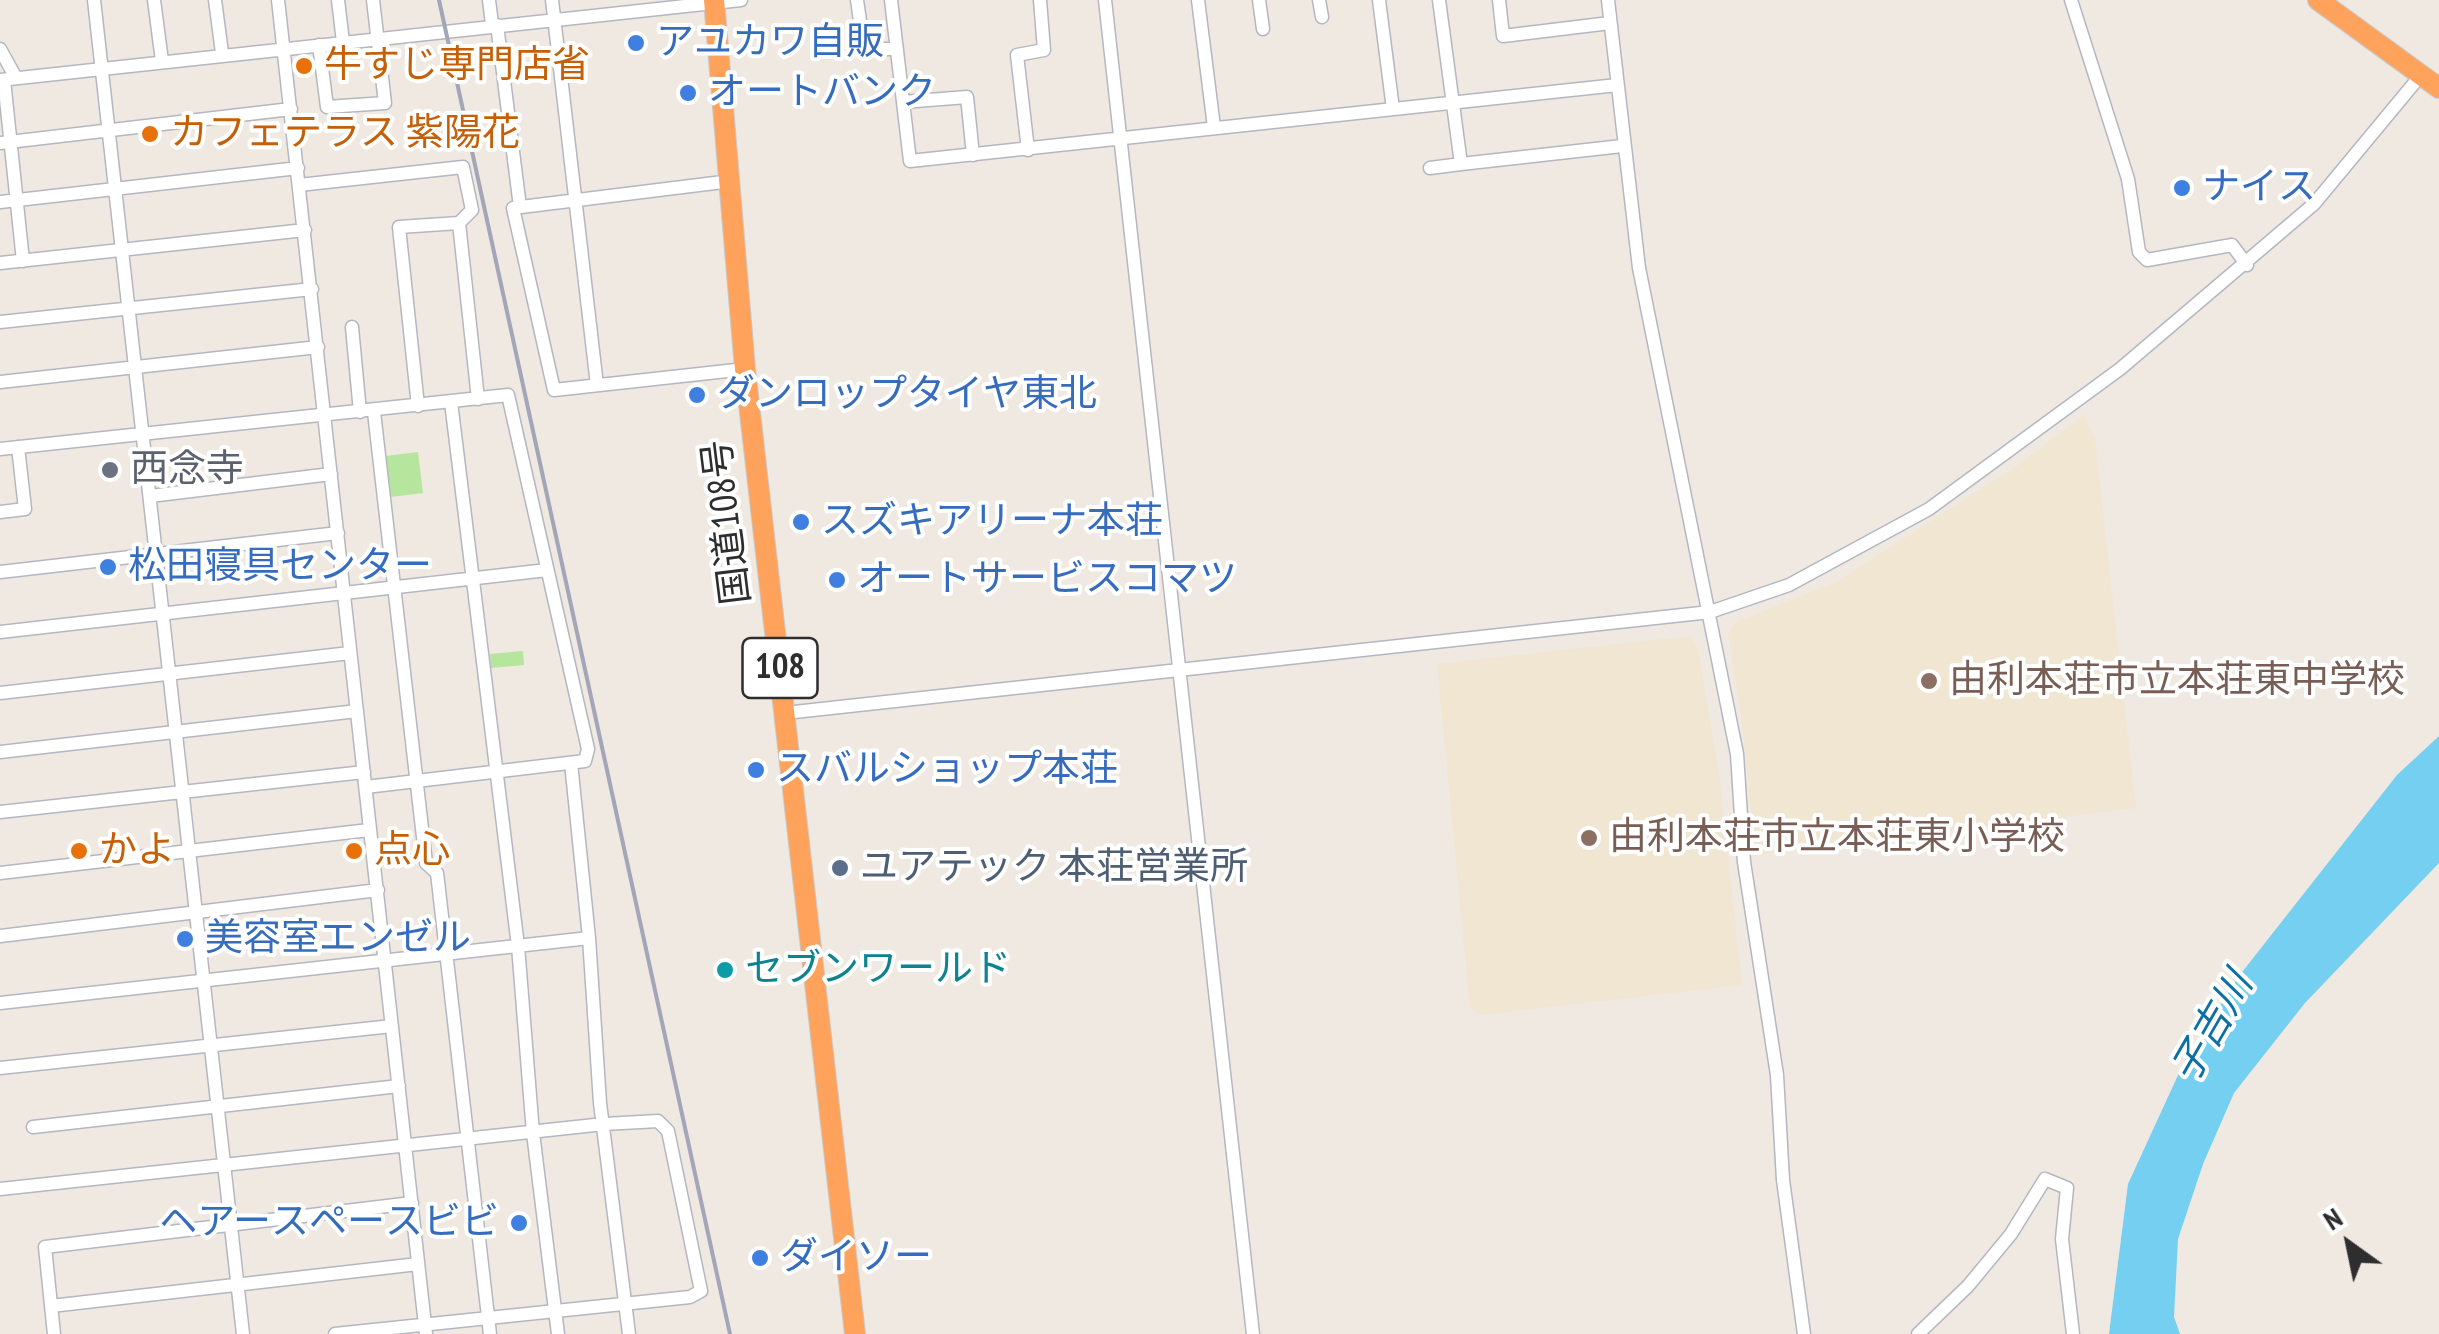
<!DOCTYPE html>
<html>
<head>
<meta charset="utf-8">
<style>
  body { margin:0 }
  #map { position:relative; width:2439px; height:1334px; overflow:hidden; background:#efe9e1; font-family:"PT Sans Narrow",sans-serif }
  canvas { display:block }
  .north { position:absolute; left:2299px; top:1194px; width:100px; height:100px; -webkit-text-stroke:8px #fff; paint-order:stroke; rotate:327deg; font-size:28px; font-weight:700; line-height:40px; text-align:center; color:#2e2e2e }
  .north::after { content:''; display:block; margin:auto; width:35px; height:45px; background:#2e2e2e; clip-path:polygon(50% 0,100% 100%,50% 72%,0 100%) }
</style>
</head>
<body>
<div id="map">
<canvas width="2439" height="1334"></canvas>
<div class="north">N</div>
</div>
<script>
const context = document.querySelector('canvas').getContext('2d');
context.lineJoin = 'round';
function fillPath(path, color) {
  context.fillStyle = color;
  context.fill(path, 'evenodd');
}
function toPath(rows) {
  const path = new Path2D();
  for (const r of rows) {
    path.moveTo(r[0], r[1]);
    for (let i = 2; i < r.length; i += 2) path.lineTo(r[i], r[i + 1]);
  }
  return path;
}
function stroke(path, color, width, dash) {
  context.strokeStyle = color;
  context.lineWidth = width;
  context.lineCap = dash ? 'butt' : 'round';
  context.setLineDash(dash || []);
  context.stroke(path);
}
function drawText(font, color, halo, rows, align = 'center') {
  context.font = font + ' "PT Sans Narrow","Noto Sans JP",sans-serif';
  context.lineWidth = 8;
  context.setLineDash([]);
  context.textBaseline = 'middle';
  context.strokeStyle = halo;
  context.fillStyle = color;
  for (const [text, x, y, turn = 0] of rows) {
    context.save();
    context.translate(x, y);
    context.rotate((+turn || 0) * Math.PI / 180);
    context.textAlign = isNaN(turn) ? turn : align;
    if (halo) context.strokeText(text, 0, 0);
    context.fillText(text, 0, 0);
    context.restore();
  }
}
fillPath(toPath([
  [2084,415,2095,440,2136,808,1755,855,1743,730,1728,633,1736,622,1836,582,2014,468],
  [1691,636,1698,649,1719,773,1742,985,1479,1015,1470,1008,1437,664]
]), '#f0e6d1');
fillPath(toPath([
  [418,452,423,493,391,497,386,456],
  [523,651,524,665,491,668,490,654]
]), '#b6e59e');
fillPath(toPath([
  [2439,736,2439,863,2305,1003,2234,1093,2203,1164,2178,1239,2174,1317,2180,1334,2109,1334,2128,1184,2185,1060,2239,976,2397,775]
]), '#75cff0');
const minor = toPath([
  [94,0,243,1334],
  [154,0,162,61],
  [215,0,222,53],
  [278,0,426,1334],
  [338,0,343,42],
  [489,0,492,24],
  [552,0,597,385],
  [857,0,864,49,897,49],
  [891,0,910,161,1617,85],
  [1105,0,1253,1334],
  [1198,0,1214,127],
  [1259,0,1263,29],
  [1319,0,1322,17],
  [1379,0,1393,109],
  [1439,0,1461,164,1622,146],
  [1499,0,1503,36,1610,23],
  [1608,0,1639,268,1737,754,1744,862,1777,1075,1783,1180,1804,1334],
  [2071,0,2128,179,2139,252,2147,260,2232,245,2247,265],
  [497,25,520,207],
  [319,45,327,107,385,103,373,0],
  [0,49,16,78],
  [0,80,741,0],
  [4,80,23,261],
  [903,102,967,97,973,155],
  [0,143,291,109],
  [1028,150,1017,55,1044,50,1040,0],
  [1430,168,1461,164],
  [731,181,513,208,554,390,745,369],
  [299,185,463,167,472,210,459,223,478,399],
  [0,202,298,168],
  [0,263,305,230],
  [0,322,312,289],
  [352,327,360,412],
  [0,382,318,347],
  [451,402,518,946,533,1133,558,1334],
  [418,406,399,227,459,223],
  [374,412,426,863,437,873,490,1334],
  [0,449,508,395,588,749,585,761,366,787],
  [150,496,331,474],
  [0,512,25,509,18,447],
  [0,572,338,533],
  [0,632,547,570],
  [0,693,350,653],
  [785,713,1710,612,1789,585,1929,509,2120,369,2314,204,2421,75],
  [0,752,357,711],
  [571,763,589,938,600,1103,629,1334],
  [0,812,364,772],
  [0,873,369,830],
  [0,936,378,890],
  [0,1003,589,938],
  [0,1068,392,1026],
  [33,1127,399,1086],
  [0,1189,604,1124,658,1121,668,1131,701,1291,690,1297,335,1334],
  [51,1306,418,1264],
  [54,1334,45,1247,412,1203],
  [1918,1334,1968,1286,2011,1234,2045,1179,2067,1188,2062,1239,2073,1334]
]);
const highway = toPath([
  [714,0,745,369,855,1334],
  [2318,0,2439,88]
]);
stroke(minor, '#b4b7c1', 15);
stroke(highway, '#c9c9c9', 22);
stroke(minor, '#fff', 12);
stroke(highway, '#ffa35c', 20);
stroke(toPath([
  [439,0,730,1334]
]), '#a3a6b8', 4);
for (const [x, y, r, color] of [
  [636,43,10,"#3f7fe0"],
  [304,66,10,"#e8710a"],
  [688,93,10,"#3f7fe0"],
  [150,134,10,"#e8710a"],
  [2182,188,10,"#3f7fe0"],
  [697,395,10,"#3f7fe0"],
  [110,470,10,"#6b7280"],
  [801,522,10,"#3f7fe0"],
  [108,567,10,"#3f7fe0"],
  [837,580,10,"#3f7fe0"],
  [1929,681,10,"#8d6e63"],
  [756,770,10,"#3f7fe0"],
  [1589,838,10,"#8d6e63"],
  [79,851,10,"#e8710a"],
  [354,851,10,"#e8710a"],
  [840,868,10,"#5c6f8a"],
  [185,939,10,"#3f7fe0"],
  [725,970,10,"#0f9aa8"],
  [519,1223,10,"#3f7fe0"],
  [760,1258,10,"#3f7fe0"]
]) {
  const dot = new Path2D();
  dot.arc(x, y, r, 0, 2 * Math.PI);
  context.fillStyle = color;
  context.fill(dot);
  stroke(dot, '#fff', 4);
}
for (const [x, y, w] of [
  [780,668,75]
]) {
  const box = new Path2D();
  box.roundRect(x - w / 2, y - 30, w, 60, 8);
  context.fillStyle = '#fff';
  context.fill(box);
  stroke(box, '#2e2e2e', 2.5);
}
drawText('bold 35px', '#2e2e2e', null, [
  ["108",780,668]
]);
drawText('38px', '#366cbe', '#fff', [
  ["アユカワ自販",656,43],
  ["オートバンク",708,93],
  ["ナイス",2202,188],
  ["ダンロップタイヤ東北",717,395],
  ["スズキアリーナ本荘",821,522],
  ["松田寝具センター",128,567],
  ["オートサービスコマツ",857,580],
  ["スバルショップ本荘",776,770],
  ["美容室エンゼル",205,939],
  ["ヘアースペースビビ",499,1223,"right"],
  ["ダイソー",780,1258]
], 'left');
drawText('38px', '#c56008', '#fff', [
  ["牛すじ専門店省",324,66],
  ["カフェテラス 紫陽花",170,134],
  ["かよ",99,851],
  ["点心",374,851]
], 'left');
drawText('38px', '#5b616d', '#fff', [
  ["西念寺",130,470]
], 'left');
drawText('38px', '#2e2e2e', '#fff', [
  ["国道108号",728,522,-97]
]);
drawText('38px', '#785e54', '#fff', [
  ["由利本荘市立本荘東中学校",1949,681],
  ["由利本荘市立本荘東小学校",1609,838]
], 'left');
drawText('38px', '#4e5e75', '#fff', [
  ["ユアテック 本荘営業所",860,868]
], 'left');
drawText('38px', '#0d838f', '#fff', [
  ["セブンワールド",745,970]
], 'left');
drawText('italic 40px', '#0d6fa3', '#fff', [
  ["子吉川",2213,1028,-60]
]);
</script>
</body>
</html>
